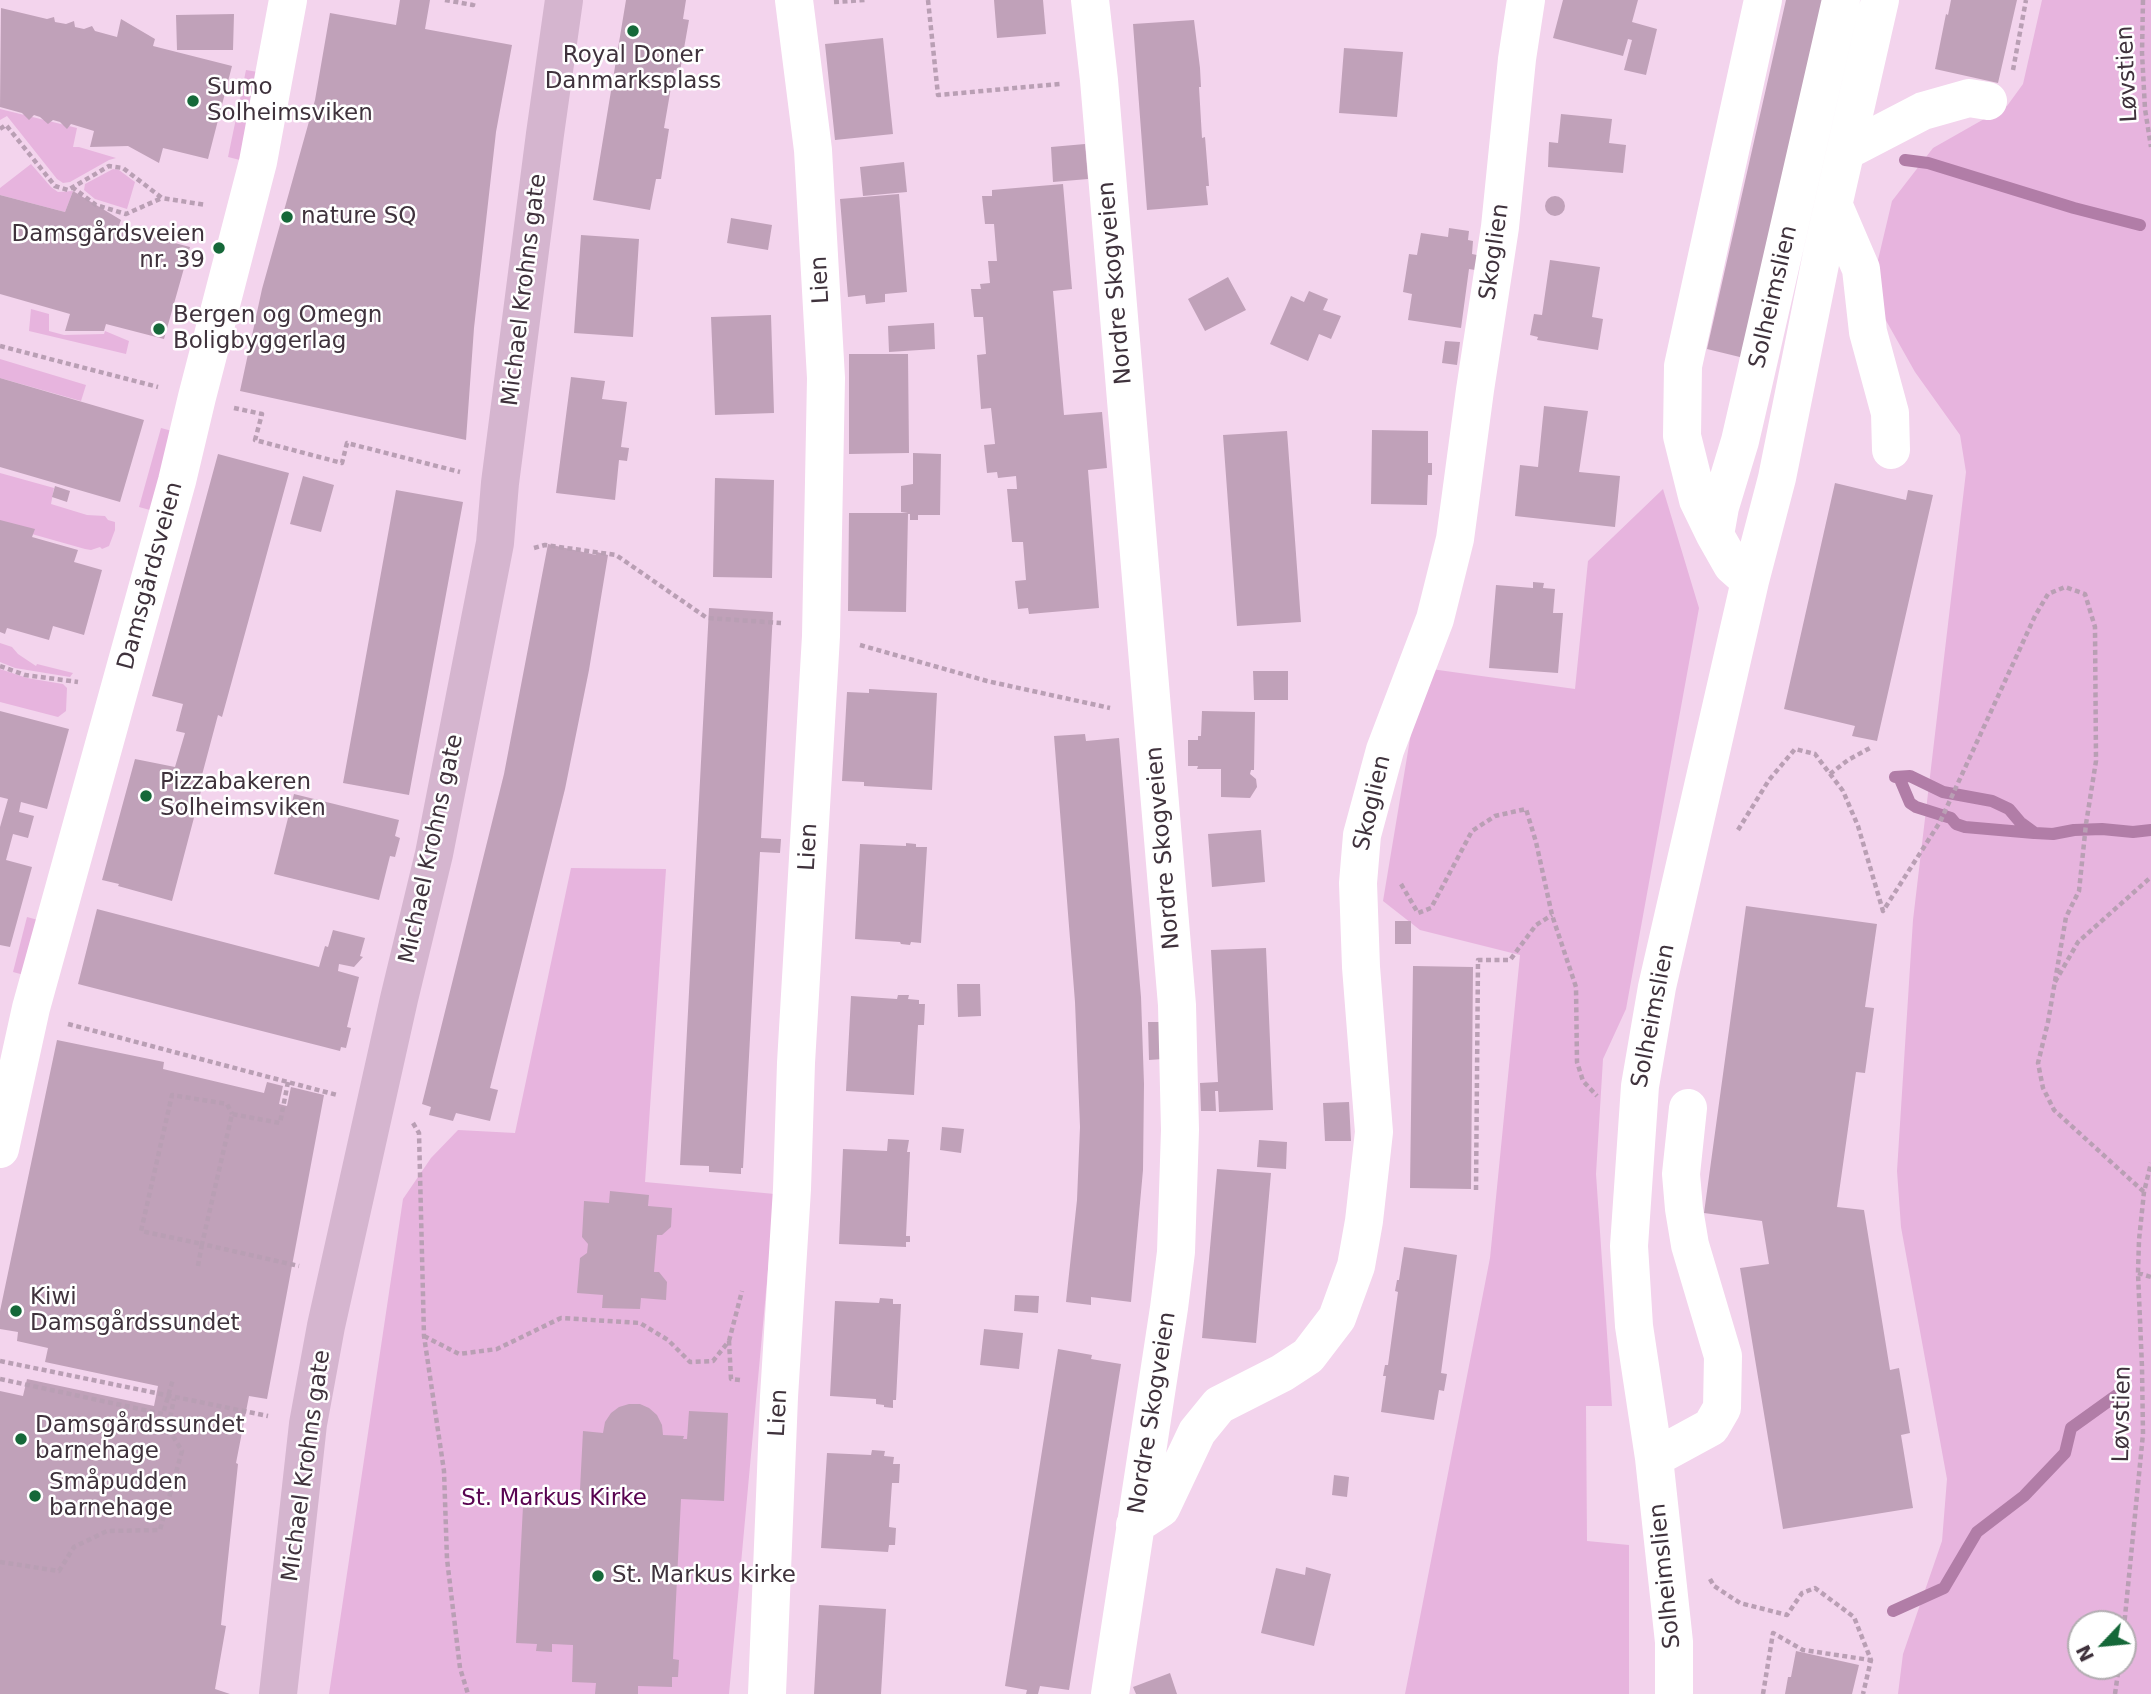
<!DOCTYPE html>
<html>
<head>
<meta charset="utf-8">
<style>
  body { margin:0 }
  #map { position:relative; width:2151px; height:1694px; overflow:hidden; background:#f3d4ed; font-family:"DejaVu Sans",sans-serif }
  canvas { display:block }
  .north { position:absolute; left:2067px; top:1610px; width:70px; height:70px; box-sizing:border-box; background:#fff; border:2px solid #b2adb1; border-radius:50%; rotate:244deg; font-size:19px; font-weight:700; line-height:28px; text-align:center; color:#3f323c }
  .north::after { content:''; display:block; margin:auto; width:24px; height:32px; background:#156839; clip-path:polygon(50% 0,100% 100%,50% 72%,0 100%) }
</style>
</head>
<body>
<div id="map">
<canvas width="2151" height="1694"></canvas>
<div class="north">N</div>
</div>
<script>
const context = document.querySelector('canvas').getContext('2d');
context.lineJoin = 'round';
function fillPath(path, color) {
  context.fillStyle = color;
  context.fill(path, 'evenodd');
}
function toPath(rows) {
  const path = new Path2D();
  for (const r of rows) {
    if (r.length === 3) {
      path.moveTo(r[0] + r[2], r[1]);
      path.arc(r[0], r[1], r[2], 0, 2 * Math.PI);
      continue;
    }
    path.moveTo(r[0], r[1]);
    for (let i = 2; i < r.length; i += 2) path.lineTo(r[i], r[i + 1]);
  }
  return path;
}
function stroke(path, color, width, dash) {
  context.strokeStyle = color;
  context.lineWidth = width;
  context.lineCap = dash ? 'butt' : 'round';
  context.setLineDash(dash || []);
  context.stroke(path);
}
function drawText(font, color, halo, rows, align = 'center') {
  context.font = font + ' "DejaVu Sans",sans-serif';
  context.lineWidth = 5;
  context.setLineDash([]);
  context.textBaseline = 'middle';
  context.strokeStyle = halo;
  context.fillStyle = color;
  for (const [text, x, y, turn = 0] of rows) {
    context.save();
    context.translate(x, y);
    context.rotate((+turn || 0) * Math.PI / 180);
    context.textAlign = isNaN(turn) ? turn : align;
    if (halo) context.strokeText(text, 0, 0);
    context.fillText(text, 0, 0);
    context.restore();
  }
}
fillPath(toPath([
  [2042,0,2151,0,2151,1694,1898,1694,1903,1654,1942,1541,1947,1479,1901,1227,1897,1171,1913,920,1966,472,1960,435,1915,372,1884,317,1878,260,1892,201,1933,148,2007,106,2023,84],
  [2081,1624,2123,1624,2123,1666,2081,1666],
  [246,70,258,72,240,160,228,157],
  [0,109,77,128,73,147,79,147,116,158,109,160,70,182,63,183,57,179,7,116,0,120],
  [31,164,51,187,58,192,73,191,65,212,0,195,0,188],
  [113,169,119,170,135,182,127,209,95,199,84,190,85,184],
  [31,309,49,314,49,331,64,335,104,334,105,331,129,341,126,354,29,331],
  [0,359,86,385,81,401,0,378],
  [161,428,172,431,150,510,139,507],
  [0,473,54,488,51,504,87,515,105,516,108,520,115,522,115,530,109,546,102,549,100,547,91,550,85,549,0,525],
  [1663,489,1699,608,1626,1009,1603,1059,1596,1174,1612,1406,1586,1406,1587,1541,1629,1545,1629,1694,1405,1694,1490,1258,1520,955,1420,930,1383,901,1414,715,1431,669,1575,689,1588,561],
  [0,643,12,647,18,654,36,666,37,664,73,673,70,677,15,668,0,662],
  [0,669,27,678,63,684,67,688,66,711,58,717,0,702],
  [571,868,666,869,645,1182,775,1194,729,1694,329,1694,403,1199,431,1158,458,1130,515,1133],
  [27,917,38,920,24,975,13,972]
]), '#e7b4de');
stroke(toPath([
  [1905,160,1928,163,2074,208,2140,225],
  [1895,777,1910,776,1943,792,1992,801,2009,809,2020,822,2035,833,2053,834,2074,830,2102,829,2133,832,2151,830],
  [1899,777,1910,803,1916,807,1951,818,1956,824,1965,827,2034,833],
  [1893,1611,1944,1588,1977,1532,2024,1496,2065,1453,2071,1428,2117,1395]
]), '#b17da7', 12);
fillPath(toPath([
  [400,0,430,0,425,29,512,45,496,132,474,328,466,440,240,391,262,289,315,100,330,13,396,25],
  [626,0,686,0,683,19,689,20,680,71,674,70,664,128,669,129,661,179,656,179,650,210,593,200],
  [994,0,1043,0,1046,34,997,38],
  [1563,0,1638,0,1632,22,1657,29,1646,75,1624,70,1632,40,1628,39,1623,56,1553,38],
  [1786,0,1829,0,1748,359,1707,349],
  [1951,0,2017,0,1998,83,1935,69,1946,14,1948,15],
  [1,8,47,19,54,17,55,22,66,24,74,21,75,27,84,29,92,26,95,31,117,37,121,19,155,39,153,46,232,66,208,159,163,148,159,163,128,146,90,147,94,131,71,124,67,129,60,122,53,120,48,124,40,117,34,115,29,120,22,113,0,107],
  [234,14,233,50,177,50,176,15],
  [1194,20,1200,68,1201,87,1199,87,1202,138,1205,137,1209,186,1206,186,1208,205,1147,210,1133,24],
  [883,38,893,134,835,140,825,44],
  [1344,48,1403,52,1397,117,1339,113],
  [1561,114,1612,119,1609,143,1626,145,1623,173,1548,167,1549,142,1558,143],
  [1085,144,1088,179,1053,182,1051,147],
  [904,162,907,192,863,196,860,167],
  [1063,184,1072,289,1053,291,1064,415,1102,412,1107,468,1088,470,1099,608,1029,614,1028,608,1018,609,1015,581,1026,580,1023,542,1012,542,1007,489,1017,489,1016,476,998,478,997,472,987,473,984,445,995,444,991,408,981,409,977,355,986,354,983,317,974,317,971,289,981,289,980,284,990,283,988,261,997,261,994,224,985,224,982,196,992,196,992,190],
  [73,191,121,220,118,228,190,247,164,339,106,324,104,331,65,331,70,314,0,294,0,195,65,212],
  [899,194,907,292,885,294,885,302,866,304,865,295,848,297,840,199],
  [1555,206,10],
  [731,218,772,225,768,250,727,243],
  [1449,228,1469,231,1468,240,1473,241,1472,254,1477,255,1475,270,1469,269,1461,328,1408,320,1412,294,1403,292,1409,254,1417,255,1421,233,1448,237],
  [581,235,639,239,633,337,574,333],
  [1550,260,1600,267,1592,317,1603,319,1598,350,1537,340,1538,337,1530,335,1534,314,1542,315],
  [1228,277,1246,310,1205,331,1188,299],
  [1309,291,1328,299,1323,310,1341,316,1331,339,1319,334,1308,361,1270,344,1291,296,1304,302],
  [771,315,774,413,715,415,711,317],
  [934,323,935,349,889,352,888,326],
  [1445,341,1460,342,1457,365,1442,363],
  [849,354,908,354,909,453,849,454],
  [571,377,605,381,602,399,627,402,621,447,629,448,627,461,619,460,615,500,556,493],
  [0,378,144,420,120,502,0,467],
  [1544,406,1588,411,1579,472,1620,476,1615,527,1515,516,1520,465,1538,467],
  [1372,430,1428,431,1428,463,1432,463,1432,475,1428,475,1427,505,1371,504],
  [1287,431,1301,622,1237,626,1223,435],
  [913,453,941,454,940,515,918,515,918,520,910,520,910,514,908,514,906,612,848,611,849,513,908,513,901,512,901,486,913,484],
  [218,454,289,473,222,717,218,715,202,775,205,776,172,901,118,886,119,884,102,880,135,759,175,767,185,733,176,731,183,704,152,696],
  [303,476,334,485,321,532,290,524],
  [715,478,774,480,772,578,713,577],
  [1835,483,1906,500,1908,490,1933,495,1877,741,1852,736,1855,726,1784,709],
  [55,486,70,491,67,502,52,497],
  [396,490,463,502,409,795,343,783],
  [0,520,35,529,32,537,78,550,74,562,102,570,84,635,53,626,49,640,7,628,5,634,0,632],
  [548,544,596,555,597,552,608,555,589,670,565,789,490,1088,498,1090,490,1121,456,1113,453,1121,429,1115,431,1107,422,1104,504,774],
  [1533,582,1544,583,1543,588,1555,589,1553,613,1563,613,1558,673,1489,668,1496,585,1533,588],
  [709,608,773,612,761,838,781,839,780,853,760,852,743,1168,741,1168,741,1174,709,1172,709,1166,680,1165],
  [1253,671,1288,671,1288,700,1254,700],
  [869,689,937,693,932,790,864,786,864,782,842,781,847,692,869,693],
  [0,711,69,729,47,809,21,802,19,812,34,816,28,838,13,834,6,860,32,867,10,947,0,945,0,827,8,799,0,797],
  [1202,711,1255,712,1254,770,1251,770,1250,774,1256,779,1257,787,1250,798,1221,797,1221,769,1197,769,1198,766,1188,766,1188,740,1198,740,1198,736,1201,736],
  [1085,734,1086,741,1119,738,1141,997,1144,1084,1143,1170,1131,1302,1091,1297,1091,1305,1066,1302,1077,1200,1080,1127,1075,1002,1054,736],
  [294,794,399,820,395,836,400,838,395,857,390,856,379,900,274,874],
  [1261,830,1265,882,1212,887,1208,834],
  [906,843,916,844,916,847,927,847,921,943,911,942,910,945,901,944,900,942,855,939,860,844,906,846],
  [1746,906,1877,924,1865,1007,1874,1008,1865,1073,1856,1072,1837,1207,1864,1210,1890,1370,1899,1368,1910,1433,1901,1435,1913,1508,1783,1529,1740,1268,1769,1264,1762,1221,1704,1213],
  [97,909,319,967,325,946,328,947,333,930,365,938,360,956,363,957,354,967,339,964,338,971,359,977,347,1027,351,1028,346,1048,341,1047,340,1051,78,984],
  [1395,921,1411,921,1411,944,1395,944],
  [1266,948,1273,1110,1219,1112,1218,1091,1215,1091,1216,1111,1201,1111,1200,1083,1218,1082,1211,950],
  [1413,966,1473,967,1471,1189,1410,1188],
  [957,984,980,984,981,1016,958,1017],
  [898,995,909,995,908,999,919,1000,919,1004,925,1004,924,1025,918,1025,914,1095,846,1091,851,996,897,999],
  [1148,1022,1162,1022,1163,1059,1149,1060],
  [57,1040,164,1062,163,1069,264,1093,267,1082,283,1086,279,1104,287,1106,291,1087,324,1095,267,1399,249,1396,236,1463,238,1464,221,1625,226,1626,215,1689,230,1694,0,1694,0,1391,23,1396,27,1379,154,1406,158,1386,45,1362,48,1348,17,1341,18,1332,0,1329,0,1311],
  [1349,1102,1351,1141,1325,1141,1323,1103],
  [942,1127,964,1129,961,1153,940,1150],
  [888,1139,909,1140,907,1152,910,1152,906,1236,910,1236,910,1242,906,1242,906,1247,839,1244,843,1149,887,1151],
  [1259,1140,1287,1142,1286,1169,1257,1167],
  [1217,1169,1271,1173,1256,1343,1202,1338],
  [610,1191,649,1195,648,1206,672,1208,671,1227,662,1235,657,1235,654,1272,659,1272,667,1282,666,1300,641,1298,640,1309,602,1308,603,1295,577,1293,580,1258,587,1253,588,1244,582,1237,584,1201,609,1203],
  [1404,1247,1457,1255,1441,1373,1447,1374,1444,1391,1439,1390,1434,1420,1381,1412,1386,1376,1383,1376,1385,1365,1388,1365,1398,1292,1395,1291,1397,1280,1399,1280],
  [1015,1295,1039,1296,1038,1313,1014,1311],
  [880,1298,893,1299,893,1304,901,1304,896,1400,893,1400,893,1408,884,1407,884,1405,876,1404,876,1399,830,1396,835,1301,879,1303],
  [984,1329,1023,1333,1019,1369,980,1365],
  [1058,1349,1092,1355,1091,1359,1121,1364,1069,1690,1040,1686,1038,1694,1026,1694,1027,1690,1005,1686],
  [629,1404,640,1404,649,1408,657,1415,662,1425,663,1435,684,1436,683,1439,687,1439,689,1411,728,1413,724,1501,681,1499,673,1659,679,1660,678,1677,672,1677,672,1687,638,1686,638,1694,595,1694,596,1683,572,1682,573,1645,552,1644,552,1652,536,1651,537,1644,516,1643,523,1506,579,1509,583,1431,603,1433,605,1422,611,1413,619,1407],
  [872,1450,885,1451,884,1456,894,1457,893,1464,900,1464,899,1483,892,1483,889,1527,896,1528,895,1545,889,1545,888,1552,821,1548,827,1453,871,1455],
  [1334,1475,1349,1477,1347,1497,1332,1495],
  [1306,1567,1331,1574,1314,1646,1261,1633,1276,1568,1305,1575],
  [819,1605,886,1609,881,1694,814,1694],
  [1796,1651,1859,1665,1852,1694,1785,1694,1788,1677,1791,1677],
  [1170,1673,1177,1694,1136,1694,1133,1687]
]), '#c0a1b9');
stroke(toPath([
  [445,0,473,5,474,0],
  [928,0,938,95,1060,84],
  [2143,0,2142,53,2145,109,2151,147],
  [834,2,865,0],
  [2013,70,2026,0],
  [0,129,6,125,55,186,68,190,109,166,123,168,162,198,206,205],
  [72,187,96,205,126,214,162,198],
  [0,346,158,387],
  [234,408,262,414,255,440,342,463,347,443,460,472],
  [534,548,545,545,616,555,707,618,781,623],
  [860,645,987,681,1110,708],
  [0,666,25,675,78,682],
  [1830,774,1848,760,1870,748],
  [1738,830,1769,780,1795,749,1815,754,1843,791,1858,826,1883,911,1940,822,2035,616,2048,594,2065,587,2085,594,2095,627,2096,761,2086,824,2079,891,2066,917,2048,1022,2038,1063,2043,1088,2054,1110,2144,1192],
  [1401,884,1418,913,1431,908,1472,831,1495,816,1526,809,1536,842,1552,915,1576,987,1577,1062,1583,1081,1597,1096],
  [2055,982,2078,942,2151,877],
  [68,1024,337,1095],
  [288,1082,280,1123,232,1114,202,1244,299,1266],
  [413,1123,419,1133,424,1336,444,1471,447,1559,460,1668,468,1694],
  [1476,1190,1478,960,1510,960,1536,925,1552,915],
  [198,1266,202,1244,141,1231,172,1095,227,1104,232,1114],
  [2138,1273,2151,1277],
  [424,1336,459,1354,497,1349,561,1318,640,1323,668,1340,690,1362,713,1361,729,1341,731,1379,740,1380],
  [729,1341,742,1291],
  [0,1361,268,1416],
  [0,1379,163,1414,173,1379],
  [0,1562,59,1571,74,1547,107,1531,160,1530,182,1451,168,1428,174,1399],
  [1710,1579,1714,1586,1740,1603,1787,1615,1802,1593,1815,1588,1854,1617,1871,1660,1863,1694],
  [2123,1637,2143,1434,2142,1367,2138,1273,2139,1240,2144,1192,2151,1163],
  [1763,1694,1773,1633,1803,1650,1870,1660],
  [2115,1694,2119,1666]
]), '#b99fb4', 4.5, [5, 3.5]);
stroke(toPath([
  [1090,0,1099,80,1177,1005,1180,1130,1176,1252,1169,1308,1110,1694],
  [1846,151,1923,111,1969,98,1988,101],
  [1834,206,1861,269,1868,332,1890,413,1891,450],
  [1715,535,1698,500,1682,436,1683,366,1763,0],
  [1750,581,1732,565,1715,535,1720,507,1740,441,1756,372,1841,0],
  [0,1149,31,1008,177,481,197,397,258,162,288,0],
  [1654,1458,1711,1427,1722,1408,1723,1356,1690,1245,1684,1209,1681,1174,1688,1108],
  [1135,1525,1161,1508,1197,1432,1219,1405,1282,1373,1308,1356,1337,1318,1356,1266,1364,1221,1374,1132,1361,967,1358,883,1362,835,1385,750,1435,619,1455,539,1475,390,1500,227,1517,59,1526,0],
  [767,1694,779,1397,792,1189,796,1063,821,636,826,378,813,150,794,0],
  [1674,1694,1674,1642,1654,1458,1634,1326,1629,1246,1640,1086,1657,987,1750,581,1777,478,1822,254,1880,0]
]), '#fff', 38);
stroke(toPath([
  [278,1694,308,1424,326,1326,399,999,434,854,495,543,500,483,545,134,564,0]
]), '#d5b5cf', 38);
for (const [x, y, r, color] of [
  [633,31,7,"#156839"],
  [193,101,7,"#156839"],
  [287,217,7,"#156839"],
  [219,248,7,"#156839"],
  [159,329,7,"#156839"],
  [146,796,7,"#156839"],
  [16,1311,7,"#156839"],
  [21,1439,7,"#156839"],
  [35,1496,7,"#156839"],
  [598,1576,7,"#156839"]
]) {
  const dot = new Path2D();
  dot.arc(x, y, r, 0, 2 * Math.PI);
  context.fillStyle = color;
  context.fill(dot);
  stroke(dot, '#fff', 2.5);
}
drawText('23px', '#3f323c', '#fff', [
  ["Royal Doner",633,56,"center"],
  ["Danmarksplass",633,82,"center"],
  ["Sumo",207,88],
  ["Solheimsviken",207,114],
  ["nature SQ",301,217],
  ["Damsgårdsveien",205,235,"right"],
  ["nr. 39",205,261,"right"],
  ["Bergen og Omegn",173,316],
  ["Boligbyggerlag",173,342],
  ["Pizzabakeren",160,783],
  ["Solheimsviken",160,809],
  ["Kiwi",30,1298],
  ["Damsgårdssundet",30,1324],
  ["Damsgårdssundet",35,1426],
  ["barnehage",35,1452],
  ["Småpudden",49,1483],
  ["barnehage",49,1509],
  ["St. Markus kirke",612,1576]
], 'left');
drawText('23px', '#3f323c', '#fff', [
  ["Løvstien",2128,74,-93],
  ["Skoglien",1495,252,-82],
  ["Lien",821,280,-93],
  ["Nordre Skogveien",1116,283,-95],
  ["Michael Krohns gate",525,290,-83],
  ["Solheimslien",1774,297,-77],
  ["Damsgårdsveien",151,576,-75],
  ["Skoglien",1373,803,-77],
  ["Lien",809,847,-87],
  ["Nordre Skogveien",1164,848,-95],
  ["Michael Krohns gate",432,849,-78],
  ["Solheimslien",1654,1016,-79],
  ["Lien",779,1413,-87],
  ["Nordre Skogveien",1153,1413,-81],
  ["Løvstien",2123,1414,-89],
  ["Michael Krohns gate",307,1466,-82],
  ["Solheimslien",1666,1576,-96]
]);
drawText('23px', '#580350', '#fff', [
  ["St. Markus Kirke",554,1499]
]);
</script>
</body>
</html>
